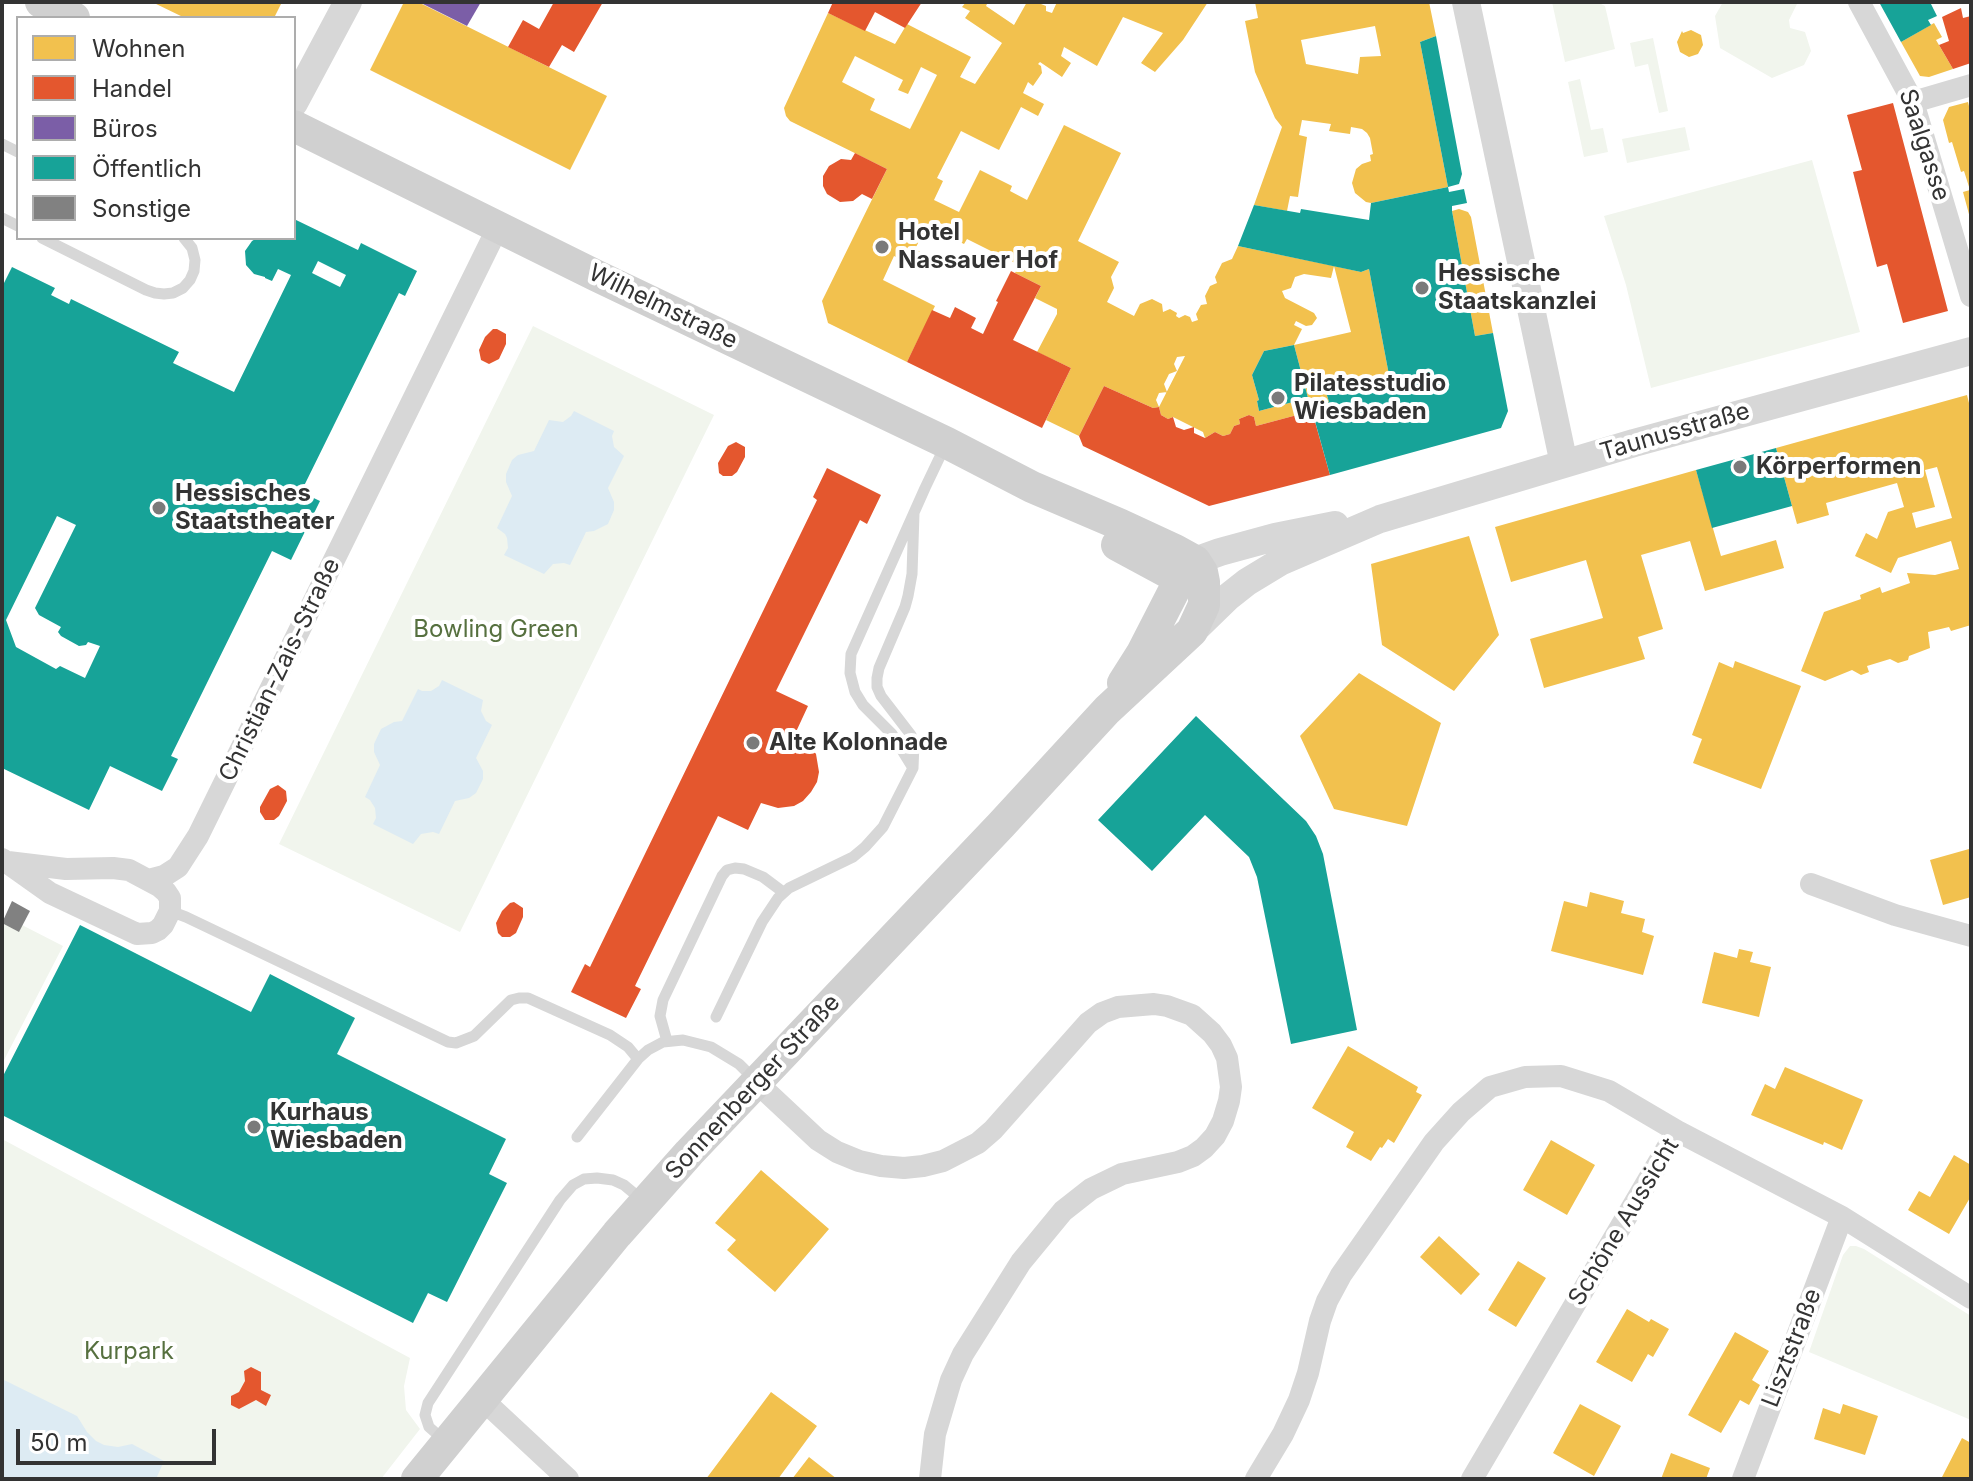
<!DOCTYPE html>
<html>
<head>
<meta charset="utf-8">
<style>
  body { margin:0 }
  #map { position:relative; width:1973px; height:1481px; overflow:hidden; background:#fff; font-family:Inter,sans-serif }
  canvas { display:block }
  .frame { position:absolute; inset:0; border:4px solid #333; pointer-events:none }
  .legend { position:absolute; left:16px; top:16px; width:280px; height:224px; box-sizing:border-box; background:#fff; border:2px solid #adadad; margin:0; padding:10px 14px; list-style:none; font-size:24px; color:#333 }
  .legend li { display:flex; align-items:center; gap:16px; height:40px }
  .legend b { width:40px; border:2px solid #adadad }
  .scale { position:absolute; left:16px; top:1429px; width:200px; height:36px; box-sizing:border-box; border:4px solid #333; border-top:0; padding-left:10px; font-size:24px; line-height:28px; white-space:nowrap; color:#333; -webkit-text-stroke:6px #fff; paint-order:stroke }
</style>
</head>
<body>
<div id="map">
<canvas width="1973" height="1481"></canvas>
<div class="frame"></div>
<ul class="legend">
<li><b style="height:22px;background:#f2c14e"></b>Wohnen</li>
<li><b style="height:22px;background:#e4572e"></b>Handel</li>
<li><b style="height:22px;background:#7b5ea7"></b>Büros</li>
<li><b style="height:22px;background:#17a398"></b>Öffentlich</li>
<li><b style="height:22px;background:#818181"></b>Sonstige</li>
</ul>
<div class="scale">50 m</div>
</div>
<script>
const context = document.querySelector('canvas').getContext('2d');
context.lineJoin = 'round';
function fillPath(path, color) {
  context.fillStyle = color;
  context.fill(path, 'evenodd');
}
function toPath(rows) {
  const path = new Path2D();
  for (const r of rows) {
    path.moveTo(r[0], r[1]);
    for (let i = 2; i < r.length; i += 2) path.lineTo(r[i], r[i + 1]);
  }
  return path;
}
function stroke(path, color, width, dash) {
  context.strokeStyle = color;
  context.lineWidth = width;
  context.lineCap = dash ? 'butt' : 'round';
  context.setLineDash(dash || []);
  context.stroke(path);
}
function drawText(font, color, halo, rows, align = 'center') {
  context.font = font + ' Inter,sans-serif';
  context.lineWidth = 8;
  context.setLineDash([]);
  context.textBaseline = 'middle';
  context.strokeStyle = halo;
  context.fillStyle = color;
  for (const [text, x, y, turn = 0] of rows) {
    context.save();
    context.translate(x, y);
    context.rotate((+turn || 0) * Math.PI / 180);
    context.textAlign = isNaN(turn) ? turn : align;
    if (halo) context.strokeText(text, 0, 0);
    context.fillText(text, 0, 0);
    context.restore();
  }
}
fillPath(toPath([
  [1552,2,1597,2,1605,6,1615,49,1565,62],
  [1723,2,1797,2,1797,4,1789,20,1790,28,1805,32,1811,51,1804,65,1772,78,1720,48,1715,16],
  [1653,38,1668,111,1659,113,1648,64,1635,67,1630,43],
  [1580,79,1591,130,1603,128,1608,152,1584,157,1568,82],
  [1685,127,1690,150,1627,163,1622,139],
  [1812,160,1860,332,1651,388,1626,285,1604,216],
  [533,326,714,415,460,932,279,844],
  [2,923,18,931,22,925,63,946,2,1064],
  [2,1139,410,1358,404,1386,406,1410,420,1429,381,1479,2,1479],
  [1850,1246,1856,1246,1864,1249,1971,1316,1971,1420,1809,1352,1843,1255]
]), '#f1f5ed');
fillPath(toPath([
  [574,411,614,431,612,436,614,447,624,456,608,488,614,502,614,510,608,524,594,531,586,532,570,565,564,563,553,564,544,574,504,555,508,548,507,538,505,534,497,528,512,496,506,482,506,474,512,460,518,455,534,451,549,420,563,422,571,416],
  [442,680,483,700,481,711,486,721,492,725,476,758,483,771,483,779,476,793,469,798,455,801,439,834,433,832,421,834,413,844,373,824,376,818,375,808,370,800,365,797,380,765,374,752,374,744,381,729,394,722,402,721,418,689,422,691,431,691,439,686],
  [2,1379,77,1416,87,1432,96,1441,104,1445,118,1447,132,1444,164,1461,156,1479,2,1479]
]), '#ddebf3');
fillPath(toPath([
  [152,2,282,2,274,18,185,18],
  [404,2,418,2,607,96,570,170,370,70],
  [966,2,988,2,986,6,1014,25,1027,2,1036,2,1046,6,1046,11,1052,13,1057,2,1208,2,1183,40,1155,72,1141,63,1163,33,1123,17,1097,66,1064,47,1061,56,1071,63,1062,77,1040,62,1038,64,1041,66,1042,73,1033,86,1028,82,1023,93,1044,104,1038,116,1021,107,999,150,961,131,937,178,943,181,934,200,959,212,980,170,1012,186,1010,191,1027,200,1064,125,1121,153,1078,241,1119,262,1111,277,1114,288,1107,302,1134,316,1140,304,1152,299,1162,304,1163,312,1170,309,1177,313,1176,316,1179,318,1185,315,1190,317,1192,322,1198,320,1196,314,1201,305,1207,304,1205,296,1210,286,1217,283,1215,277,1222,263,1232,259,1238,246,1334,266,1331,278,1304,274,1295,277,1291,288,1282,291,1285,298,1314,313,1317,318,1312,325,1306,326,1296,321,1294,325,1302,329,1294,345,1264,351,1252,375,1259,400,1257,401,1259,411,1308,398,1294,345,1351,332,1334,266,1361,272,1369,269,1389,375,1326,392,1329,402,1311,407,1312,411,1256,426,1254,417,1249,415,1239,419,1240,424,1234,426,1230,434,1223,436,1215,432,1205,438,1203,432,1173,417,1168,419,1161,415,1159,407,1185,356,1177,357,1174,364,1177,371,1169,374,1164,384,1167,392,1159,393,1156,400,1159,407,1153,408,1104,386,1079,436,1046,420,1071,368,1037,352,1057,314,1057,309,1035,298,1041,286,1015,273,1019,265,967,239,964,244,927,226,915,249,924,254,917,268,894,256,883,280,935,306,907,362,828,323,822,301,887,169,790,121,786,116,784,108,828,13,895,44,907,24,971,57,960,77,975,84,1002,43,965,18,970,11,962,7],
  [855,56,903,80,898,90,908,94,921,67,937,75,910,129,870,110,875,99,842,82],
  [1255,2,1429,2,1436,36,1420,42,1448,187,1371,203,1366,202,1355,193,1352,183,1356,169,1362,164,1371,161,1370,155,1373,154,1370,138,1367,133,1362,129,1351,127,1350,134,1329,131,1331,124,1302,120,1299,135,1307,137,1298,197,1290,196,1287,211,1254,205,1282,127,1275,118,1255,72,1245,21,1258,18],
  [1375,26,1381,56,1360,57,1358,74,1306,64,1301,40],
  [1934,23,1942,37,1936,40,1953,69,1929,77,1920,76,1901,42],
  [1691,30,1701,35,1703,45,1698,54,1689,57,1680,52,1677,42,1682,31,1683,33],
  [1968,102,1969,106,1971,105,1970,218,1963,192,1970,190,1964,171,1961,172,1952,142,1949,143,1943,120,1949,107],
  [1459,209,1468,212,1471,217,1493,333,1475,336,1452,211],
  [1967,395,1971,411,1971,625,1951,631,1949,627,1928,632,1930,648,1909,656,1908,660,1898,663,1890,659,1867,666,1869,672,1861,675,1852,670,1825,681,1801,671,1824,612,1861,599,1860,595,1880,587,1882,593,1910,583,1907,573,1935,575,1959,569,1951,541,1898,558,1891,573,1855,556,1866,533,1877,539,1888,512,1904,507,1897,483,1826,503,1829,515,1797,524,1776,448],
  [1937,467,1952,518,1916,528,1912,513,1935,507,1925,470],
  [1696,470,1721,556,1776,540,1784,568,1705,591,1690,541,1641,555,1663,629,1638,637,1645,659,1544,688,1530,639,1603,618,1586,560,1511,582,1495,527],
  [1469,536,1499,635,1454,691,1382,645,1371,564],
  [1735,661,1801,686,1761,789,1693,763,1702,739,1692,735,1719,662,1733,668],
  [1359,673,1441,723,1407,826,1334,809,1300,736],
  [1969,849,1971,856,1971,897,1943,905,1930,860],
  [1590,892,1624,901,1621,913,1645,919,1642,932,1654,936,1643,975,1551,951,1564,901,1587,907],
  [1739,949,1753,952,1750,962,1771,967,1759,1017,1702,1003,1714,952,1737,958],
  [1348,1046,1418,1087,1416,1092,1422,1095,1394,1143,1388,1139,1382,1148,1380,1147,1371,1161,1346,1147,1354,1132,1312,1108],
  [1785,1067,1863,1100,1842,1150,1824,1142,1823,1145,1751,1115,1765,1084,1775,1089],
  [1551,1140,1595,1165,1567,1215,1523,1190],
  [1954,1155,1971,1165,1971,1196,1949,1234,1908,1210,1919,1191,1930,1197],
  [761,1170,829,1229,775,1292,727,1250,736,1240,715,1223],
  [1439,1236,1480,1274,1461,1295,1420,1257],
  [1518,1261,1546,1278,1516,1327,1488,1310],
  [1627,1309,1649,1322,1651,1319,1669,1329,1653,1357,1648,1354,1632,1382,1596,1362],
  [1735,1332,1769,1351,1752,1380,1760,1385,1749,1405,1740,1400,1721,1433,1688,1415],
  [771,1392,817,1426,778,1479,706,1479],
  [1580,1404,1621,1426,1594,1476,1553,1453],
  [1843,1404,1878,1416,1865,1455,1814,1439,1823,1408,1840,1414],
  [1962,1438,1971,1443,1971,1479,1941,1479],
  [1671,1453,1710,1468,1706,1479,1661,1479],
  [809,1457,837,1479,792,1479]
]), '#f2c14e');
fillPath(toPath([
  [554,2,603,2,574,52,562,45,549,67,508,47,523,20,539,29],
  [833,2,922,2,905,28,875,12,865,31,828,13],
  [1961,8,1963,18,1971,16,1971,63,1953,69,1939,45,1949,41,1942,17],
  [1893,103,1948,311,1903,323,1887,264,1877,267,1853,172,1862,170,1847,115],
  [855,153,887,169,872,199,862,194,853,201,840,202,827,194,823,186,823,176,829,166,841,159,851,160],
  [1011,271,1041,286,1013,340,1071,368,1042,428,907,362,932,310,950,318,955,307,976,318,971,328,983,334,998,302,996,301],
  [493,329,497,329,506,334,506,344,499,359,489,364,481,360,479,350,485,337],
  [1104,386,1153,408,1159,407,1161,415,1168,419,1173,417,1176,427,1184,430,1194,427,1194,433,1205,438,1215,432,1223,436,1230,434,1234,426,1240,424,1239,419,1249,415,1254,417,1256,426,1312,411,1330,475,1209,506,1083,446,1079,436],
  [736,442,745,447,745,457,737,472,732,476,723,476,719,473,718,463,728,446],
  [827,468,881,495,867,524,860,520,776,691,808,706,795,734,804,739,816,754,819,772,817,782,811,792,803,801,794,806,778,808,761,803,748,830,718,816,635,986,641,989,626,1018,571,992,585,964,590,967,817,500,813,497],
  [278,785,286,791,287,801,279,816,274,820,265,820,260,812,260,807,270,789],
  [514,902,523,908,523,917,516,933,510,937,502,937,498,933,496,923,502,911,510,903],
  [251,1367,261,1372,261,1390,271,1395,266,1406,256,1400,239,1409,231,1405,231,1396,239,1392,245,1381,244,1371]
]), '#e4572e');
fillPath(toPath([
  [424,2,481,2,467,26,423,4]
]), '#7b5ea7');
fillPath(toPath([
  [1879,2,1930,2,1937,16,1928,20,1931,25,1901,42],
  [1436,36,1462,174,1459,184,1448,187,1420,42],
  [1448,187,1449,192,1464,189,1467,203,1452,206,1452,211,1475,336,1493,333,1508,411,1501,428,1330,475,1311,407,1329,402,1326,392,1389,375,1369,269,1361,272,1238,246,1254,205,1300,213,1301,209,1369,220,1371,203],
  [294,219,358,250,361,243,417,271,405,296,399,293,301,492,320,501,291,560,272,551,171,756,178,759,162,791,110,766,89,810,2,768,2,287,12,267,55,288,51,295,69,304,71,299,179,352,173,363,234,392,291,275,278,269,272,281,265,278,265,277,254,274,246,265,245,251,252,241,257,238,273,240,274,238,294,238],
  [318,261,346,275,340,287,312,273],
  [57,516,76,525,35,608,39,615,61,627,58,632,61,636,79,646,86,645,88,642,100,646,85,678,60,666,56,669,16,647,6,620],
  [1294,345,1308,398,1259,411,1257,401,1259,400,1252,375,1264,351],
  [1776,448,1792,506,1712,528,1696,470],
  [1196,716,1306,821,1316,836,1323,854,1357,1030,1291,1044,1257,877,1249,857,1205,815,1152,871,1098,820],
  [80,925,251,1012,270,974,355,1018,337,1054,506,1139,489,1174,507,1183,447,1302,428,1293,413,1323,2,1115,2,1078]
]), '#17a398');
fillPath(toPath([
  [12,901,30,911,19,932,2,923]
]), '#818181');
stroke(toPath([
  [2,144,18,152],
  [2,218,18,226],
  [42,238,146,290,155,293,164,294,173,293,183,288,190,280,194,271,195,260,192,248,184,238],
  [913,768,892,734,863,705,855,692,850,673,851,654,925,488,945,446],
  [170,911,186,917,448,1042,456,1043,474,1036,511,1000,519,998,528,998,610,1035,628,1047,638,1059],
  [716,1017,762,922,778,898,789,888,853,857,865,847,883,827,913,768,914,743,911,735,881,696,877,687,877,678,879,668,905,607,908,596,912,574,914,513],
  [667,1041,660,1016,663,1000,722,876,727,870,735,868,744,869,763,877,783,892],
  [577,1137,638,1059,648,1050,663,1042,683,1040,711,1047,739,1064,756,1081],
  [446,1442,429,1427,425,1415,428,1403,560,1200,573,1185,584,1179,597,1178,613,1180,624,1185,642,1200]
]), '#d7d7d7', 11);
stroke(toPath([
  [1859,2,1913,102,1971,296],
  [1913,102,1971,85],
  [2,859,50,893,137,934,152,933,158,930,163,925,170,911,170,898,166,892,159,886,129,870,113,868,66,869,8,862],
  [149,880,164,876,178,867,198,836,498,227],
  [1811,884,1895,915,1971,936],
  [756,1082,818,1140,837,1152,859,1161,881,1166,904,1168,923,1166,943,1161,978,1143,993,1130,1088,1023,1102,1013,1118,1007,1154,1004,1167,1006,1192,1015,1212,1033,1221,1045,1227,1058,1231,1087,1229,1101,1223,1121,1215,1136,1204,1148,1193,1156,1178,1162,1122,1174,1091,1189,1063,1211,1021,1262,963,1354,951,1380,935,1434,930,1479],
  [482,1399,568,1479],
  [1256,1479,1283,1434,1299,1400,1308,1373,1320,1321,1327,1301,1341,1275,1434,1142,1461,1112,1490,1087,1525,1077,1561,1076,1609,1091,1677,1131,1842,1217,1971,1298],
  [1472,1479,1677,1131],
  [1743,1479,1842,1217]
]), '#d7d7d7', 22);
stroke(toPath([
  [1466,2,1564,464],
  [294,103,348,2],
  [1181,577,1195,561,1220,552,1275,537,1335,525],
  [1193,631,1228,597,1247,582,1280,562,1380,519,1634,443,1971,351]
]), '#d7d7d7', 28);
stroke(toPath([
  [41,2,74,18],
  [294,126,597,276,947,443,1032,487,1121,525,1175,550,1195,561,1202,572,1204,582,1204,605,1192,631,1107,710,1001,825,689,1153,617,1234,417,1479],
  [1117,545,1180,579,1142,653,1123,683]
]), '#d0d0d0', 32);
for (const [x, y, r, color] of [
  [882,247,8,"#7a7a7a"],
  [1422,288,8,"#7a7a7a"],
  [1278,398,8,"#7a7a7a"],
  [1740,467,8,"#7a7a7a"],
  [159,508,8,"#7a7a7a"],
  [753,743,8,"#7a7a7a"],
  [254,1127,8,"#7a7a7a"]
]) {
  const dot = new Path2D();
  dot.arc(x, y, r, 0, 2 * Math.PI);
  context.fillStyle = color;
  context.fill(dot);
  stroke(dot, '#fff', 3);
}
drawText('24px', '#333', '#fff', [
  ["Saalgasse",1924,145,72],
  ["Wilhelmstraße",663,307,26],
  ["Taunusstraße",1675,432,-16],
  ["Christian-Zais-Straße",280,670,-64],
  ["Sonnenberger Straße",753,1087,-47],
  ["Schöne Aussicht",1624,1222,-59],
  ["Lisztstraße",1792,1348,-69]
]);
drawText('bold 24px', '#333', '#fff', [
  ["Hotel",898,233],
  ["Nassauer Hof",898,261],
  ["Hessische",1438,274],
  ["Staatskanzlei",1438,302],
  ["Pilatesstudio",1294,384],
  ["Wiesbaden",1294,412],
  ["Körperformen",1756,467],
  ["Hessisches",175,494],
  ["Staatstheater",175,522],
  ["Alte Kolonnade",769,743],
  ["Kurhaus",270,1113],
  ["Wiesbaden",270,1141]
], 'left');
drawText('24px', '#56703f', '#fff', [
  ["Bowling Green",496,630],
  ["Kurpark",129,1352]
]);
</script>
</body>
</html>
